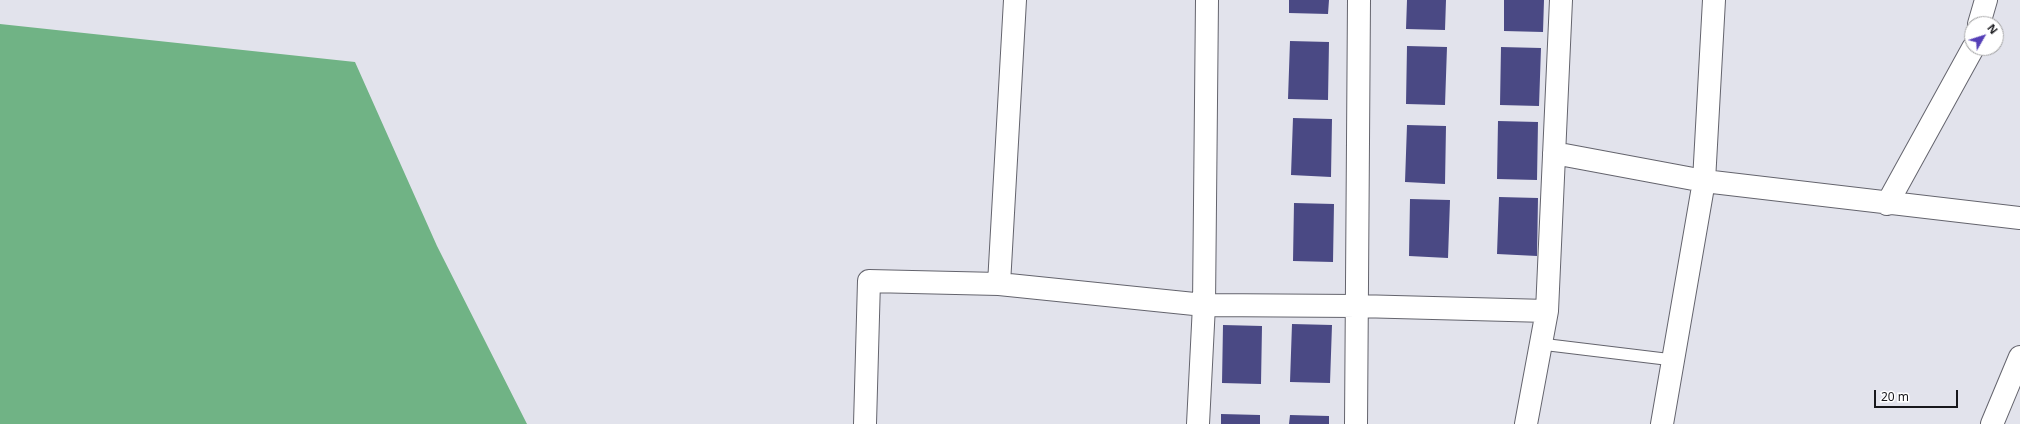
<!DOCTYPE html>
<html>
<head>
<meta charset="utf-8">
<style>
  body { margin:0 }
  #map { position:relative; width:2020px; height:424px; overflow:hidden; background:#e2e3ec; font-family:"Noto Sans",sans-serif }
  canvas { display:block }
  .north { position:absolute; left:1964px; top:16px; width:40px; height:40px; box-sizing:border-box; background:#fff; border:1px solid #a3a3a4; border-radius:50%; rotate:51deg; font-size:11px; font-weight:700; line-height:16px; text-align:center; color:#18181c }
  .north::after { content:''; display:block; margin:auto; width:14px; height:18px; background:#553fb7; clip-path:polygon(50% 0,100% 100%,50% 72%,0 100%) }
  .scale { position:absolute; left:1874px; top:390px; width:84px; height:18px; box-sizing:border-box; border:2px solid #18181c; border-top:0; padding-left:5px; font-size:12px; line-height:14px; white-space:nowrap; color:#18181c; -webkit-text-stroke:3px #fff; paint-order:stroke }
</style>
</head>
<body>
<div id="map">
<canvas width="2020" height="424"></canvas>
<div class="north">N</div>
<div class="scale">20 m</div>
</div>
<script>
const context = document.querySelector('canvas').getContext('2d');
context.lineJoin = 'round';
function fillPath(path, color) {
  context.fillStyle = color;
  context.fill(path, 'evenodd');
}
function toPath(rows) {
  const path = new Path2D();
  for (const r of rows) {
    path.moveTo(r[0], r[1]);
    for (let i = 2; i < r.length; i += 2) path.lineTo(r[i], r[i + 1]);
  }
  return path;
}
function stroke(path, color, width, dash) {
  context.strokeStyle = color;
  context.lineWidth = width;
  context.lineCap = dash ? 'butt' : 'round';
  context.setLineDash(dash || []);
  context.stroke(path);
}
fillPath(toPath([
  [0,24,355,62,437,246,527,424,0,424]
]), '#70b385');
fillPath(toPath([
  [1289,0,1329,0,1328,14,1289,13],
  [1407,0,1446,0,1445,30,1406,29],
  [1504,0,1544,0,1543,32,1504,31],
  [1290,41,1329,42,1328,100,1288,99],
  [1407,46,1447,47,1445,105,1406,104],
  [1501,47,1541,48,1539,106,1500,105],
  [1293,118,1332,119,1331,177,1291,175],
  [1498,121,1538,122,1537,180,1497,179],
  [1407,125,1446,126,1445,184,1405,182],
  [1499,197,1538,198,1537,256,1497,254],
  [1410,199,1450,200,1448,258,1409,256],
  [1294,203,1334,204,1333,262,1293,261],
  [1292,324,1332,325,1330,383,1290,382],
  [1223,325,1262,326,1261,384,1222,383],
  [1221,414,1260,415,1260,424,1221,424],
  [1290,415,1329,416,1329,424,1289,424]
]), '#4a4984');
const service = toPath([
  [1541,344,1673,360]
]);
const minor = toPath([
  [1979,24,1986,0],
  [1554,153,1704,181,2020,218],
  [1887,204,1973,48],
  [999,284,1015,0],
  [865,424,869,281,999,284,1204,305,1207,0],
  [1198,424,1204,305,1357,306,1547,311,1561,0],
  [1356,424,1359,0],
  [1526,424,1547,311],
  [1662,424,1704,181,1714,0],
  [1992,424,2020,357]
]);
stroke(service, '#64646d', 13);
stroke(minor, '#64646d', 24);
stroke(service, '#fff', 11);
stroke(minor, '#fff', 22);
</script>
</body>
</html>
